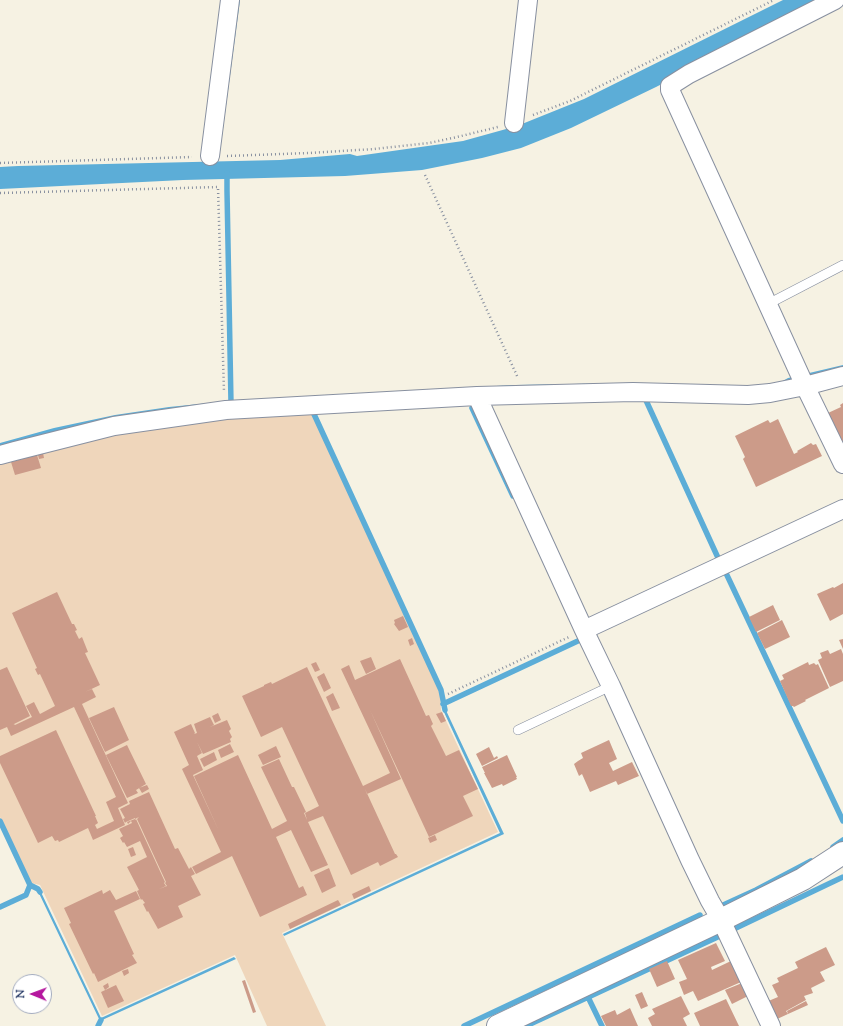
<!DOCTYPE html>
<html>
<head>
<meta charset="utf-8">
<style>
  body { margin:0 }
  #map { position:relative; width:843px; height:1026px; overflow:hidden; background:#f6f2e3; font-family:"Sorts Mill Goudy",serif }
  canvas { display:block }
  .north { position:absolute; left:12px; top:974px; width:40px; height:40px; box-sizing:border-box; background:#fff; border:1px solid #a4acbf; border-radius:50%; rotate:271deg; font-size:11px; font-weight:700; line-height:16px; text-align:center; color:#1b2f5e }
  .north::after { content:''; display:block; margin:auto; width:14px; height:18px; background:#b5179e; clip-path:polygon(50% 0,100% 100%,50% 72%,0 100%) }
</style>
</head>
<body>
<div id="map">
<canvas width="843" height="1026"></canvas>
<div class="north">N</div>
</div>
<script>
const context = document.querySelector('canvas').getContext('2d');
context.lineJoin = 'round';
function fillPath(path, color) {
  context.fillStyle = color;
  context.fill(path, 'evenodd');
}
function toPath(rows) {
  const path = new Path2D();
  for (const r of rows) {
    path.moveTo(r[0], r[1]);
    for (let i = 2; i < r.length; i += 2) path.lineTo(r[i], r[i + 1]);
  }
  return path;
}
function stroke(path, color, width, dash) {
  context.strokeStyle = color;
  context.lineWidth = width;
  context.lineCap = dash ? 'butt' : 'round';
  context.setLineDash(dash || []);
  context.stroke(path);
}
fillPath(toPath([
  [310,410,440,691,441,710,498,832,282,933,326,1026,267,1026,235,955,102,1016,40,885,31,883,0,817,0,460,124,428]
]), '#efd6bb');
fillPath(toPath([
  [236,0,240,0,220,151,217,150],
  [783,0,826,0,656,87,571,128,521,148,482,158,422,170,345,176,183,180,0,189,0,167,18,166,280,160,350,154,357,156,463,141,517,126,584,99],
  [843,365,843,370,782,386,422,393,0,447,0,443,54,428,115,415,169,407,240,400,515,385,632,383,756,387,781,382,788,378],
  [443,704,504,834,284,936,283,934,500,833,443,710],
  [36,887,39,888,101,1018,234,957,236,959,100,1021]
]), '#5cadd7');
stroke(toPath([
  [227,173,227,191,231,403],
  [644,396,719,560],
  [472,408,513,496],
  [313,412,441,690,445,710],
  [725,571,843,821],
  [443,704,580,640],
  [0,821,30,885],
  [833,847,843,840],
  [721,906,756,890,811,861],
  [0,907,26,895,30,885,38,889,40,892],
  [736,928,843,877],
  [588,997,602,1026],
  [98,1026,101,1020],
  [464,1026,700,915],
  [526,1026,722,935,723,939]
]), '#5cadd7', 5.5);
fillPath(toPath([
  [843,403,843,445,828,413,841,407,840,405],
  [778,419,794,454,798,452,797,451,811,443,813,445,816,444,822,456,756,487,743,459,745,457,735,436,768,420,770,423],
  [43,453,44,458,39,459,38,455],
  [37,455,41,468,15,475,11,462],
  [843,583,843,614,830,621,817,594,833,587,834,588],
  [57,592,72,624,74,624,77,630,75,631,79,639,82,637,88,652,85,653,100,685,85,692,92,689,96,697,82,704,128,803,118,808,125,825,93,840,88,828,59,842,58,840,55,841,52,836,38,843,0,763,0,756,56,730,96,816,95,816,98,823,95,825,97,829,114,821,106,802,116,797,74,707,11,736,7,727,0,730,0,670,7,667,30,716,10,726,14,724,15,725,32,717,26,706,34,702,40,714,55,706,40,674,38,675,35,669,37,668,12,613],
  [773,605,780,620,756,632,749,617],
  [403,616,408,627,399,631,394,624,395,623,394,620],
  [782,620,790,637,765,649,757,633],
  [412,638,414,644,410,646,408,640],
  [843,639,843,649,839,640],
  [841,649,843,654,843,681,830,687,818,660,822,658,820,653,828,650,830,654],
  [371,657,376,669,366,674,360,661],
  [400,659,426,716,429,715,433,724,431,726,446,756,459,750,478,789,463,796,473,816,429,837,370,710,401,779,367,794,365,789,395,854,396,854,398,857,380,866,378,862,351,875,323,816,308,822,328,865,311,872,291,830,276,837,299,888,303,886,307,895,260,917,232,856,196,874,192,867,221,852,182,769,189,765,174,732,191,724,195,733,194,734,197,733,194,724,210,717,214,725,210,727,227,720,231,729,229,731,232,737,230,739,231,742,203,754,197,742,202,753,197,756,203,770,193,775,219,831,194,776,238,755,272,829,287,821,261,767,279,759,292,787,294,787,306,812,304,813,307,820,305,813,319,806,282,727,261,737,242,696,264,686,264,685,271,682,272,684,307,667,363,786,390,773,341,669,349,665,355,680],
  [316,662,320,670,315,672,311,664],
  [808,662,809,665,814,663,816,665,818,664,829,688,805,700,806,701,794,707,793,706,791,706,780,681,784,679,782,675],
  [324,673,331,688,324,692,317,677],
  [333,693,340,708,332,711,326,697],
  [114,707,129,740,105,752,89,718],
  [442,712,446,721,441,723,436,714],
  [218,713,221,720,215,723,212,716],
  [609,740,617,759,609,763,613,771,632,762,639,776,618,785,616,781,590,792,582,774,579,776,574,764,578,761,583,758,581,753],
  [230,744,234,752,221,758,218,750],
  [127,745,146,784,136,790,138,793,127,798,106,755],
  [276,746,281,757,263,765,258,755],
  [489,747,494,758,497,756,498,758,482,766,476,754],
  [214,752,217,760,204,767,200,759],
  [507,755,517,777,516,777,517,779,503,786,502,784,492,788,484,773,485,773,482,767],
  [147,785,149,789,142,793,139,788],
  [149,792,175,849,178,848,189,869,191,867,195,874,191,876,201,895,178,906,183,917,158,929,148,911,147,912,143,904,145,903,142,899,141,900,137,891,139,890,127,867,147,857,140,841,127,847,124,842,123,843,120,838,123,836,119,829,132,823,131,821,128,824,127,822,135,819,135,820,136,819,165,882,164,883,166,886,159,889,167,886,165,883,166,882,137,819,139,817,135,819,135,818,126,822,125,823,123,819,125,818,120,809,130,804,129,801],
  [435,835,437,840,430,843,428,838],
  [133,847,136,855,131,857,128,849],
  [329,868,336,886,322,893,314,875],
  [369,886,371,891,354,899,352,894],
  [102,890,103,894,110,890,116,900,136,891,140,899,114,911,134,954,132,955,137,963,98,982,94,973,93,974,69,924,71,923,64,908],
  [338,900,341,905,290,929,288,924],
  [716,943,725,961,711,967,712,970,731,961,741,982,698,1001,693,991,684,995,679,982,687,979,678,960],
  [826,947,835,965,820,972,825,981,811,988,813,993,804,996,806,1000,786,1011,788,1014,775,1020,766,1002,778,997,772,985,779,982,777,978,798,968,795,962],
  [667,961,675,979,657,987,649,969],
  [128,969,129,973,124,976,122,971],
  [245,980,256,1012,253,1013,242,981],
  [108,983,109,987,105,990,103,986],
  [742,983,748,996,732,1004,725,990],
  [116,985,124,1001,108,1008,101,992],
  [642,992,648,1006,641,1009,635,995],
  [681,996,690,1014,683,1018,687,1026,652,1026,648,1018,655,1014,652,1009],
  [726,999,739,1026,700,1026,694,1013],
  [806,1001,808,1005,788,1014,787,1011],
  [630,1008,638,1026,606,1026,601,1016,615,1010,617,1015]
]), '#cc9b89');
const service = toPath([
  [768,304,843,265],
  [518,730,611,686]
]);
const minor = toPath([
  [835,0,689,74,670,86,670,90,805,386,843,464],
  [514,123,528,0],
  [210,156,230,0],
  [477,396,584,630,611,686,690,860,710,901,721,920,771,1026],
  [0,455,15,451,114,426,226,410,477,396,633,392,748,395,770,393,805,386,843,376],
  [584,630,843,509]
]);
const tertiary = toPath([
  [498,1026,721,920,803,879,843,853]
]);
stroke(service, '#8890a0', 10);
stroke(minor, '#8890a0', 20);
stroke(tertiary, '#8890a0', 24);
stroke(toPath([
  [533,115,570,101,774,0],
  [227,156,309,153,374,149,429,143,457,137,498,127],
  [0,163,192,157],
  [425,175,518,378],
  [0,193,218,187,224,392],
  [448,694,569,637]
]), '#8890a0', 2.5, [1, 3]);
stroke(service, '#fff', 9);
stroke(minor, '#fff', 18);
stroke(tertiary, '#fff', 22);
</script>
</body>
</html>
